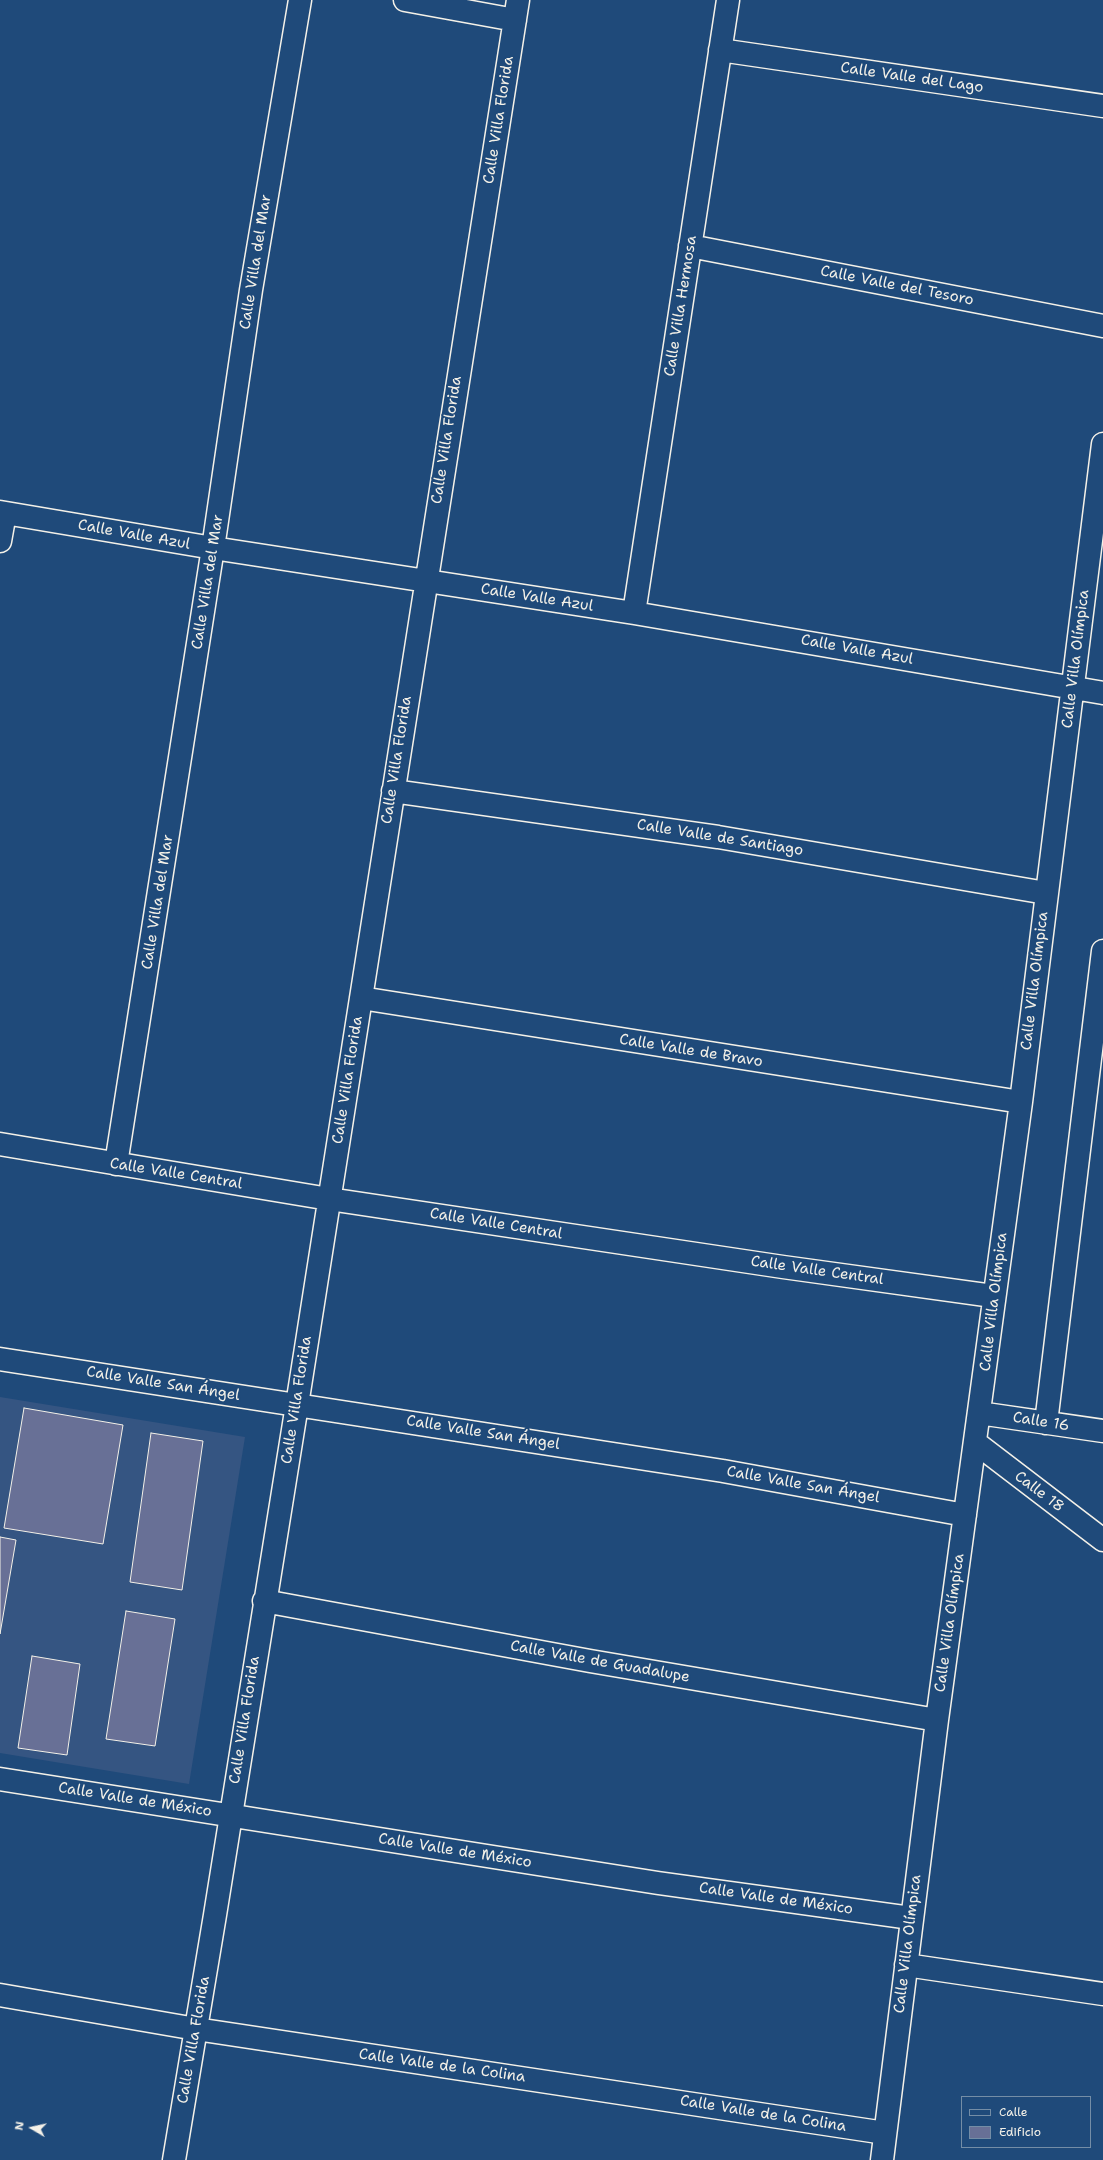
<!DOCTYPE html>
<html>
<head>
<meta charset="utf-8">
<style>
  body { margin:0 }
  #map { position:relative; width:1103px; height:2160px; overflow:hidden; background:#1f4a7a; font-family:"Shantell Sans",sans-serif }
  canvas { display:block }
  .legend { position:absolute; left:961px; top:2096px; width:130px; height:52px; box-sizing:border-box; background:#1f4a7a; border:1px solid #748da6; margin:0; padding:5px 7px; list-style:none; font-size:12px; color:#f4f1e8 }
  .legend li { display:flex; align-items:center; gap:8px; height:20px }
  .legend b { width:20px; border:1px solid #748da6 }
  .north { position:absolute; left:12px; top:2108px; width:40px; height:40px; -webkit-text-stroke:3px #1f4a7a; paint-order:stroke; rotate:279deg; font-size:11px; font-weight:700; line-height:16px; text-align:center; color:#f4f1e8 }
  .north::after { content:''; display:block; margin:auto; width:14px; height:18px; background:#f4f1e8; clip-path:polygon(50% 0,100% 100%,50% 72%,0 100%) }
</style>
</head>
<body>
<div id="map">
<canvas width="1103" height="2160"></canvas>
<ul class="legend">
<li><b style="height:5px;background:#1f4a7a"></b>Calle</li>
<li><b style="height:11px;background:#687096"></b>Edificio</li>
</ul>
<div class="north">N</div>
</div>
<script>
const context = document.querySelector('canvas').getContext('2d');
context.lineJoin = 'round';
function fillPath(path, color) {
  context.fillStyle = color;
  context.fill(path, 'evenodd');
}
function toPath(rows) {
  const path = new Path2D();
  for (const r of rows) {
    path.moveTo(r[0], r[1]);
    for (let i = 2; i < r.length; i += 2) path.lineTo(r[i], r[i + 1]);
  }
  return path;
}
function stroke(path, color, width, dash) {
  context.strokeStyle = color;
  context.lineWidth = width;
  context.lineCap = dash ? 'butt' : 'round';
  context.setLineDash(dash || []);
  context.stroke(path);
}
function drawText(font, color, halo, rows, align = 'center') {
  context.font = font + ' "Shantell Sans",sans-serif';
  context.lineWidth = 4;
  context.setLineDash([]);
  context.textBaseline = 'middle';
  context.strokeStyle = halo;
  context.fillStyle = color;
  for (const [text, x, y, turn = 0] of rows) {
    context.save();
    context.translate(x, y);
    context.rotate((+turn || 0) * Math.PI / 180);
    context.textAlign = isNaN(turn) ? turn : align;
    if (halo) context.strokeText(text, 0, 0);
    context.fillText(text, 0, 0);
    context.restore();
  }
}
fillPath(toPath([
  [0,1397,245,1437,189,1784,0,1753]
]), '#355582');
const building = toPath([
  [24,1408,123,1425,103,1544,4,1528,24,1408],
  [151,1433,203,1441,182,1590,130,1582,151,1433],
  [0,1537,16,1540,0,1634,0,1537],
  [126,1611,175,1619,155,1746,106,1739,126,1611],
  [32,1656,80,1664,67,1755,18,1748,32,1656]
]);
fillPath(building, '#687096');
stroke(building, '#f4f1e8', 1);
const minor = toPath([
  [405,0,515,20],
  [720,50,1103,106],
  [690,246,1103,326],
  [0,512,213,548,634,613,1103,693],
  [0,541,5,513],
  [634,613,728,0],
  [393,791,718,837,1046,893],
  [361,998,1021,1102],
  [0,1144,329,1199,783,1267,993,1296],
  [116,1164,213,548,251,290,300,0],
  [0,1359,723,1471,965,1515],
  [979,1413,1103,1431],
  [1046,1423,1103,951],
  [976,1443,1103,1540],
  [264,1601,590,1661,937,1720],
  [0,1779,658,1883,911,1918],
  [906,1965,1103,1994],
  [0,1995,196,2029,885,2133],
  [174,2160,215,1915,297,1405,518,0],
  [882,2160,937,1720,1021,1102,1103,444]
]);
stroke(minor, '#f4f1e8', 25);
stroke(minor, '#1f4a7a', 22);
drawText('15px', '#f4f1e8', '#1f4a7a', [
  ["Calle Valle del Lago",912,78,8],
  ["Calle Villa Florida",499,120,-81],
  ["Calle Villa del Mar",256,262,-81],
  ["Calle Valle del Tesoro",897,286,11],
  ["Calle Villa Hermosa",681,306,-81],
  ["Calle Villa Florida",447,440,-81],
  ["Calle Valle Azul",134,535,10],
  ["Calle Villa del Mar",208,582,-81],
  ["Calle Valle Azul",537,598,9],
  ["Calle Valle Azul",857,650,10],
  ["Calle Villa Olímpica",1076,659,-83],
  ["Calle Villa Florida",397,760,-81],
  ["Calle Valle de Santiago",720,838,9],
  ["Calle Villa del Mar",158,902,-81],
  ["Calle Villa Olímpica",1035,981,-83],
  ["Calle Valle de Bravo",691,1051,9],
  ["Calle Villa Florida",348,1080,-81],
  ["Calle Valle Central",176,1174,9],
  ["Calle Valle Central",496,1224,9],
  ["Calle Valle Central",817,1271,8],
  ["Calle Villa Olímpica",994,1302,-83],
  ["Calle Valle San Ángel",163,1384,9],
  ["Calle Villa Florida",297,1400,-81],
  ["Calle 16",1041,1422,9],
  ["Calle Valle San Ángel",483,1433,9],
  ["Calle Valle San Ángel",803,1485,10],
  ["Calle 18",1039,1492,37],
  ["Calle Villa Olímpica",950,1623,-82],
  ["Calle Valle de Guadalupe",600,1662,10],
  ["Calle Villa Florida",245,1720,-81],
  ["Calle Valle de México",135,1800,9],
  ["Calle Valle de México",455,1851,9],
  ["Calle Valle de México",776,1899,8],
  ["Calle Villa Olímpica",908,1944,-83],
  ["Calle Villa Florida",194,2040,-80],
  ["Calle Valle de la Colina",442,2066,8],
  ["Calle Valle de la Colina",763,2114,9]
]);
</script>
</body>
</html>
